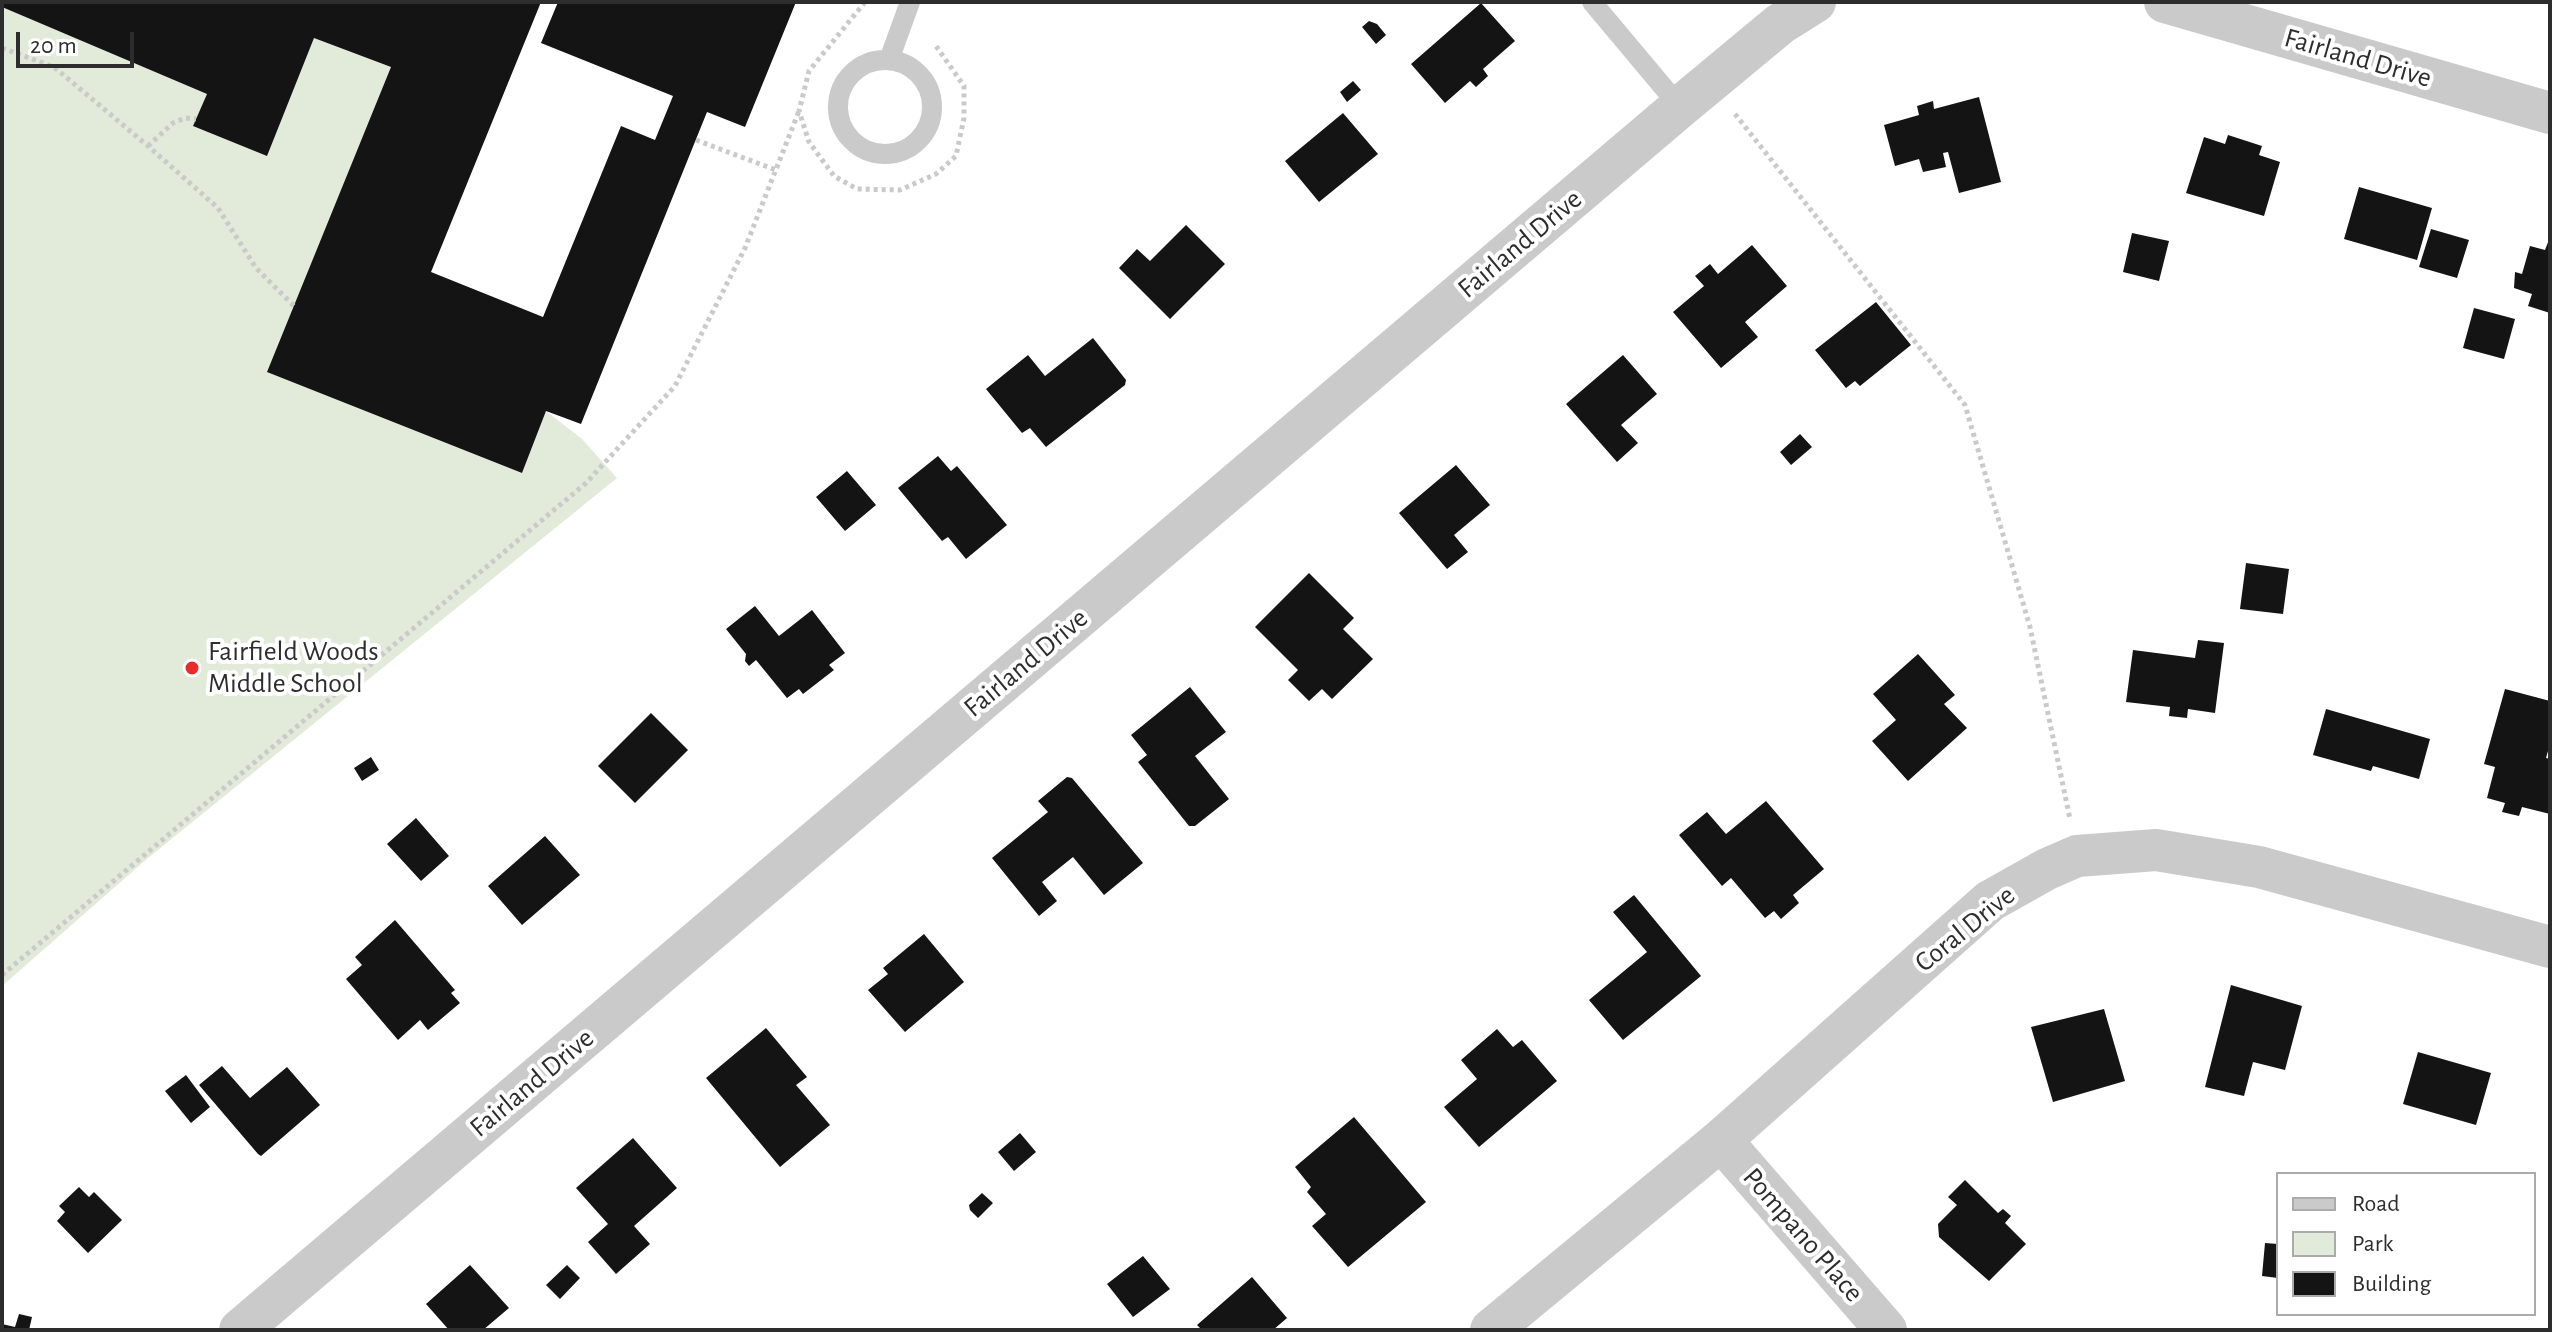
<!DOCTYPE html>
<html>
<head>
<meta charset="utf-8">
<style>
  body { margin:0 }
  #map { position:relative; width:2552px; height:1332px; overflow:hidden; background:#fff; font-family:"Alegreya Sans",sans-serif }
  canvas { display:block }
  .frame { position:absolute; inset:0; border:4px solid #2d2d2d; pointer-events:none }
  .legend { position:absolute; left:2276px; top:1172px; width:260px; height:144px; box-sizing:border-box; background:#fff; border:2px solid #ababab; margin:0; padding:10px 14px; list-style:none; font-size:24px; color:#2d2d2d }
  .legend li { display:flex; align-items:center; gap:16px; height:40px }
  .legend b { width:40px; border:2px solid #ababab }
  .scale { position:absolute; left:16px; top:32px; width:118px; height:36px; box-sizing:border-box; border:4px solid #2d2d2d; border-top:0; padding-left:10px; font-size:24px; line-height:28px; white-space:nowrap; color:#2d2d2d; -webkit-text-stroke:6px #fff; paint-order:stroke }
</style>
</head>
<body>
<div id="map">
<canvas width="2552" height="1332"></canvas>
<div class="frame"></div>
<ul class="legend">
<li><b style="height:10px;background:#cacaca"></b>Road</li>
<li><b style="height:22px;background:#e2ebda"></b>Park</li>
<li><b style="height:22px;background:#141414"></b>Building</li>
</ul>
<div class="scale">20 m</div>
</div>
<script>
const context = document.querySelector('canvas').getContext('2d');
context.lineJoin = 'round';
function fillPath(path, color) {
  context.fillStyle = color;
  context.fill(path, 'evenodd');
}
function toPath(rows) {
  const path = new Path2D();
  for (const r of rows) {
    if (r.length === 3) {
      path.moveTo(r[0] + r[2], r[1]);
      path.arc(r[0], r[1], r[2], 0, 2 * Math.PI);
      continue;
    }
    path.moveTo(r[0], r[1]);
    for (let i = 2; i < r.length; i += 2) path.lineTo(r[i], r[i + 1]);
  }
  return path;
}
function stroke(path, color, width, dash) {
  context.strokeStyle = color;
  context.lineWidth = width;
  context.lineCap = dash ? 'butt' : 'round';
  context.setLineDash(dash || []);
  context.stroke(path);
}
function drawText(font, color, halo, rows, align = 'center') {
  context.font = font + ' "Alegreya Sans",sans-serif';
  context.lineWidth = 8;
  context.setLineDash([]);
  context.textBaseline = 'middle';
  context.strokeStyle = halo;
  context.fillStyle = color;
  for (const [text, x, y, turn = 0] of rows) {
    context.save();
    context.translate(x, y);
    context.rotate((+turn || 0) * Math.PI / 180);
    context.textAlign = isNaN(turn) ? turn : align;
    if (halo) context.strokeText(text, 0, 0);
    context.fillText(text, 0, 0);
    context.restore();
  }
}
fillPath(toPath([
  [2,7,207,94,193,126,266,155,314,38,391,67,268,372,522,473,546,411,582,439,617,478,148,858,2,986]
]), '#e2ebda');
fillPath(toPath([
  [2,2,541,2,431,272,543,317,621,126,655,140,673,96,541,43,558,2,796,2,745,127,707,112,581,424,546,411,522,473,267,372,391,67,314,38,267,156,193,126,207,94,2,7],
  [1481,3,1515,41,1483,69,1488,76,1476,87,1470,81,1445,103,1411,64],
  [1369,21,1377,24,1386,35,1376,44,1362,27],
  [1353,81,1361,90,1347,102,1340,92],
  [1979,97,2001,182,1959,193,1948,152,1943,153,1946,167,1923,172,1919,159,1895,166,1884,125,1919,115,1917,106,1933,101,1934,109],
  [1343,113,1378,154,1319,202,1285,161],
  [2228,135,2262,146,2259,155,2280,162,2264,216,2186,193,2204,137,2225,144],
  [2359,187,2432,208,2417,260,2344,239],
  [1186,225,1225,264,1170,319,1119,268,1137,249,1150,261],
  [2431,229,2469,240,2457,278,2419,267],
  [2132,233,2169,241,2159,281,2123,272],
  [2550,237,2550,313,2528,306,2532,294,2514,288,2515,272,2522,274,2530,246,2545,250],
  [1752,245,1787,286,1745,322,1758,337,1721,368,1673,312,1704,286,1695,276,1710,264,1718,274],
  [1876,302,1911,345,1860,386,1855,381,1846,388,1815,350],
  [2474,308,2515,319,2504,359,2463,348],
  [1093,338,1126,380,1125,385,1046,447,1030,428,1022,433,986,389,1028,355,1045,376],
  [1623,355,1657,394,1621,425,1638,443,1617,462,1566,404],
  [1800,434,1812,447,1791,465,1780,452],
  [938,456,951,471,957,466,1007,525,966,559,948,537,942,541,898,488],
  [1456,465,1490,505,1454,535,1468,552,1447,569,1399,513],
  [847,471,876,505,845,531,816,497],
  [2246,563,2289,569,2283,614,2240,609],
  [1309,573,1354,618,1343,629,1373,659,1332,699,1322,689,1309,701,1288,680,1298,670,1255,627],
  [755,606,779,636,812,610,845,653,829,665,834,670,803,694,799,689,787,698,756,660,749,666,745,661,746,654,726,629],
  [2198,640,2224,643,2215,713,2188,709,2187,718,2169,716,2170,707,2126,702,2133,650,2195,658],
  [1918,654,1955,695,1944,704,1967,728,1908,781,1872,741,1896,720,1873,694],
  [1190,687,1226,732,1195,756,1229,799,1195,826,1189,826,1138,762,1147,755,1131,735],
  [2505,689,2550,701,2550,744,2546,758,2550,759,2550,814,2522,807,2519,816,2502,812,2505,803,2487,798,2495,767,2484,764],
  [2326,709,2430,739,2419,779,2373,766,2371,771,2313,755],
  [651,713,688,750,635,803,598,766],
  [371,757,379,770,362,781,354,768],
  [1067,777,1072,778,1143,863,1104,895,1073,857,1042,882,1057,901,1039,916,992,858,1048,812,1038,801],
  [1766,801,1824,869,1793,895,1799,903,1781,919,1774,911,1765,918,1731,878,1722,886,1679,835,1707,812,1726,834],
  [416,818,449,856,421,881,387,844],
  [545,836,580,875,522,925,488,886],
  [1634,895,1701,976,1623,1040,1589,1000,1647,952,1613,912],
  [395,920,455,990,451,993,460,1003,428,1030,420,1020,398,1040,346,979,362,965,355,957],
  [924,934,964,982,905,1032,868,990,888,974,883,968],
  [2231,985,2302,1006,2285,1070,2253,1062,2244,1096,2205,1087],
  [2104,1009,2125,1081,2053,1102,2031,1027],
  [766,1028,807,1077,796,1085,830,1125,780,1167,706,1078],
  [1497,1029,1513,1047,1522,1040,1557,1081,1479,1147,1444,1107,1477,1079,1461,1060],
  [2418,1052,2491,1073,2476,1125,2403,1104],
  [222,1066,250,1098,287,1067,320,1105,261,1156,258,1154,199,1085],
  [186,1075,210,1107,191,1123,165,1091],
  [1354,1117,1426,1202,1348,1267,1312,1226,1326,1214,1307,1192,1311,1187,1295,1167],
  [1020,1133,1036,1152,1014,1171,998,1152],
  [633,1138,677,1188,634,1226,650,1244,616,1274,588,1242,608,1224,576,1188],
  [1965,1180,1998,1213,2003,1209,2011,1216,2005,1223,2026,1244,1989,1281,1939,1237,1938,1224,1957,1205,1948,1197],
  [79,1187,89,1197,94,1192,122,1220,88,1253,57,1221,65,1212,59,1206],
  [982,1193,993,1203,978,1218,970,1210,969,1205],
  [2265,1243,2278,1244,2278,1278,2262,1276],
  [1143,1256,1170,1289,1133,1317,1107,1284],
  [470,1265,509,1308,483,1330,449,1330,426,1304],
  [567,1265,580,1278,560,1299,546,1285],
  [1252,1277,1287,1318,1273,1330,1202,1330,1197,1325],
  [19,1314,32,1317,29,1330,2,1330,2,1324,15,1327]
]), '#141414');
stroke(toPath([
  [865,2,809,71,799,111,809,142,834,176,857,189,900,190,936,174,956,156,964,118,964,86,936,46],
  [2,48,54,67,148,146,218,208,256,268,294,306],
  [1735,114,1965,405,2030,627,2070,819],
  [696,140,776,170],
  [148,146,173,123,185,118,196,119],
  [2,975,586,483,675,386,745,248,799,111]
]), '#cacaca', 5, [4, 4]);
stroke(toPath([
  [1592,2,1680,107],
  [889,60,910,2],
  [885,107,47]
]), '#cacaca', 20);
stroke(toPath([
  [2165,2,2550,113],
  [1721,1140,1886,1330],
  [240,1330,1680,107,1780,24,1815,2],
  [1491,1330,1721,1140,1990,901,2047,869,2077,856,2156,850,2259,867,2550,947]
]), '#cacaca', 42);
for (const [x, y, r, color] of [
  [192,668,8,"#e92b2a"]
]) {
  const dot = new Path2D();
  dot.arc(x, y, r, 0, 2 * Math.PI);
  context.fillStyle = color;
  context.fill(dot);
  stroke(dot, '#fff', 3);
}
drawText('28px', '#2d2d2d', '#fff', [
  ["Fairland Drive",2358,58,16],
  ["Fairland Drive",1520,244,-40],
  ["Fairland Drive",1026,663,-40],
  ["Coral Drive",1965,929,-39],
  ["Fairland Drive",532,1083,-40],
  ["Pompano Place",1803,1235,49]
]);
drawText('28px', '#2d2d2d', '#fff', [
  ["Fairfield Woods",208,652],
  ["Middle School",208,684]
], 'left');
</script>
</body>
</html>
